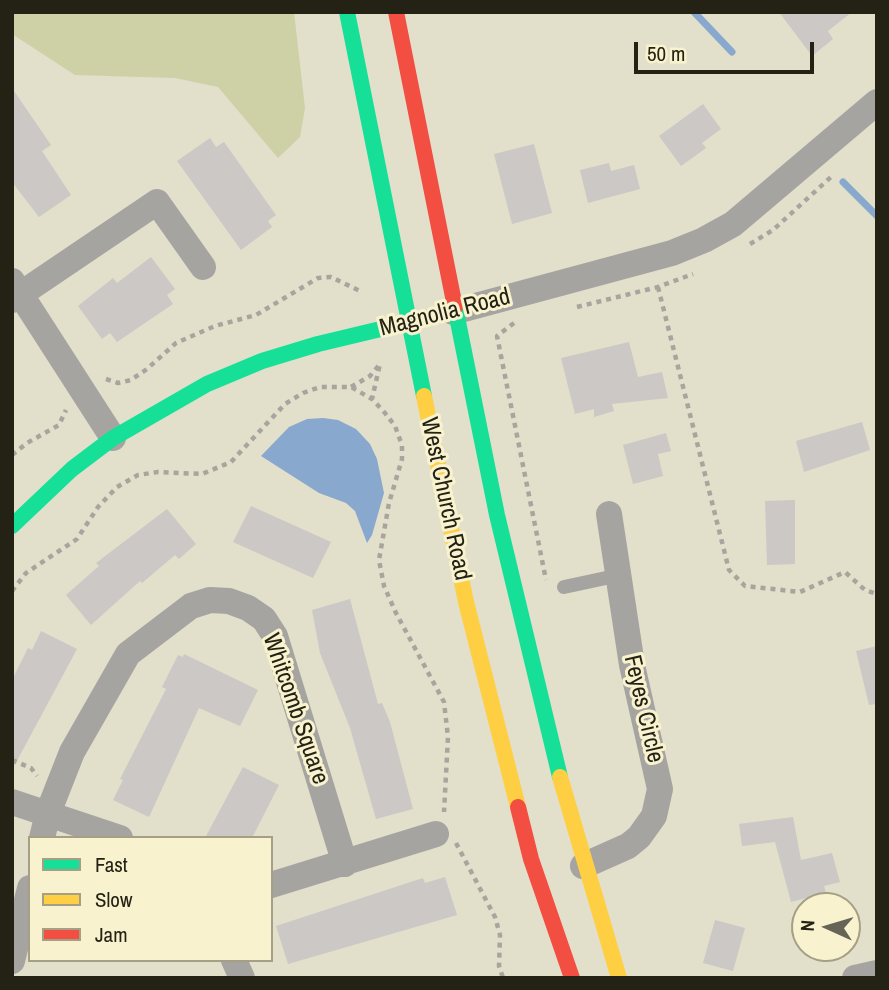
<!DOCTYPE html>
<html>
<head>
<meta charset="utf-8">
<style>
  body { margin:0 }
  #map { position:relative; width:889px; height:990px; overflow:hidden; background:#e2dfcb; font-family:"Archivo Narrow",sans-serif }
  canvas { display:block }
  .frame { position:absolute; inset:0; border:14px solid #242215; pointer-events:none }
  .legend { position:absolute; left:28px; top:836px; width:245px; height:126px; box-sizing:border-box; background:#f9f2cf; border:2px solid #a49f85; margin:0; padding:9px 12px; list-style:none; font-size:21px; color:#242215 }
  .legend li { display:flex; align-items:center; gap:14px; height:35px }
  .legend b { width:35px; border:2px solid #a49f85 }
  .north { position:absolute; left:791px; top:892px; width:70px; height:70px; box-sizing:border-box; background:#f9f2cf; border:2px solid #a49f85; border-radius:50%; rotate:274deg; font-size:19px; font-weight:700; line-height:28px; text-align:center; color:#242215 }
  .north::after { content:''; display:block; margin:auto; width:24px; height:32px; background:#666455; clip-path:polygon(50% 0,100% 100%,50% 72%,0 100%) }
  .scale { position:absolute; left:634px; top:42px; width:180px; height:32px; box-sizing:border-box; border:4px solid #242215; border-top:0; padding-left:9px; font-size:21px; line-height:24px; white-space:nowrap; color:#242215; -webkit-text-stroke:5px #f9f2cf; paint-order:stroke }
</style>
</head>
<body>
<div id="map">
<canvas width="889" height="990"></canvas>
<div class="frame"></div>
<ul class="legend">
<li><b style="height:9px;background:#16e098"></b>Fast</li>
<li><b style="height:9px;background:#ffcf43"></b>Slow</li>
<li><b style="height:9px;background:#f24e42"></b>Jam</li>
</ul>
<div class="north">N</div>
<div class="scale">50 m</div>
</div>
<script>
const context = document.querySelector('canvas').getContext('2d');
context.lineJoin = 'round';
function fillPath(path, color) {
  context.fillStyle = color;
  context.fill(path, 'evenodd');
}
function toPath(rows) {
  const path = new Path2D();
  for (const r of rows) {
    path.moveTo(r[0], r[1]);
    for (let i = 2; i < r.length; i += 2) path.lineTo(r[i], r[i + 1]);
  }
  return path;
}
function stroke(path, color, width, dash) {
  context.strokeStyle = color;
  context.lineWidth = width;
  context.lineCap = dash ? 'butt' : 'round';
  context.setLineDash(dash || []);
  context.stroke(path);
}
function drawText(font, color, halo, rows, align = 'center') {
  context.font = font + ' "Archivo Narrow",sans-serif';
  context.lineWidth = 6;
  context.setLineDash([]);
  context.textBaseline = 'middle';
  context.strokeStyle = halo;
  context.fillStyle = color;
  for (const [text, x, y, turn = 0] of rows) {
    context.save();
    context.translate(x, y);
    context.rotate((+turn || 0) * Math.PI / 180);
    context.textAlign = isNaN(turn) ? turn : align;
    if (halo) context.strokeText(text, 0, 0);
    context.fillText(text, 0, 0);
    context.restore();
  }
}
fillPath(toPath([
  [12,12,294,12,305,108,300,137,278,158,218,87,175,78,75,75,12,34]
]), '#ced1a6');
fillPath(toPath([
  [323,418,338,420,356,429,370,444,377,459,384,493,372,535,367,543,355,511,346,503,319,493,261,456,289,427,307,419]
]), '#88a8ce');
stroke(toPath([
  [694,12,732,52],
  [843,182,877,216]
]), '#88a8ce', 7);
fillPath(toPath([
  [779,12,852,12,828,31,833,39,812,56],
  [12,88,51,145,42,151,71,195,39,217,12,182],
  [703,104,721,129,702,143,706,148,681,166,659,136],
  [210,138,216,147,224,142,276,215,268,221,272,227,241,250,177,161],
  [534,144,552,213,512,224,494,154],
  [609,163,611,171,634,165,640,189,588,203,580,170],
  [151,257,175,289,167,295,173,304,117,342,110,333,102,339,78,306,113,278,117,283],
  [629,342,638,377,662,372,668,398,612,404,614,411,594,417,594,409,575,414,561,358],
  [862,422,870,450,804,472,796,441],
  [666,433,671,451,658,454,663,476,633,484,623,445],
  [795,500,795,564,767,565,765,501],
  [251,506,331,542,313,578,233,542],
  [167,509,196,544,179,559,175,555,142,583,140,581,91,625,66,595,99,566,96,563],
  [350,599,378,704,382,703,390,722,413,809,376,819,350,728,320,653,312,610],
  [41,631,77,649,12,770,12,680,28,648,32,650],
  [877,646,877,704,869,705,856,651],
  [184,654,258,690,240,726,199,708,149,817,113,800,123,780,120,779,166,689,162,687,178,655,183,657],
  [243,767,279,785,252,838,205,838],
  [793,817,801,860,832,853,840,882,824,886,826,893,791,902,775,842,742,846,739,824],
  [445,877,457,915,288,964,276,926,423,878,425,883],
  [715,920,745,928,733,971,703,963]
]), '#cbc8c6');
stroke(toPath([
  [750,244,773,230,832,176],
  [658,287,729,570,745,586,800,592,845,572,865,590,877,594],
  [577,307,658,287,693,274],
  [514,323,497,336,546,580],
  [106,379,118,383,131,380,147,369,176,343,215,326,256,315,318,278,331,277,362,292],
  [351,387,370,376,380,364,372,399],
  [12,455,27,443,59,425,66,410],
  [12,591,26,573,77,539,98,507,117,487,138,475,158,472,202,474,231,462,285,404,303,393,320,387,351,387,372,399,385,413,395,426,402,445,402,459,389,503,379,560,384,586,396,613,444,702,448,737,444,812],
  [12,760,31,768,37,776],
  [456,843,495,917,500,935,499,966,503,978]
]), '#a8a59f', 4.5, [5, 5]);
stroke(toPath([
  [564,587,620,575]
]), '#a6a4a1', 14);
stroke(toPath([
  [12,281,113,438],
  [12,300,157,202,203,267],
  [453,312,672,253,704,240,733,224,877,102],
  [12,802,120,838],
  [42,838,48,813,72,752,128,654,191,606,210,600,229,601,248,608,264,619,275,636,345,864],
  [583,866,628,846,639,837,654,816,660,789,632,665,609,514],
  [271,885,436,834],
  [234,960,242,978],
  [12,961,30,888],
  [855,978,877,973]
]), '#a6a4a1', 26);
stroke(toPath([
  [347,12,424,396],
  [455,307,497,515,560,777],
  [12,526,72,469,113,438,207,384,262,361,318,344,435,316]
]), '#16e098', 16);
stroke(toPath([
  [424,396,466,602,518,807],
  [560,777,619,978]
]), '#ffcf43', 16);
stroke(toPath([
  [396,12,455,307],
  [518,807,531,859,572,978]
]), '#f24e42', 16);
drawText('24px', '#242215', '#f9f2cf', [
  ["Magnolia Road",445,313,-14],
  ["West Church Road",445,499,78],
  ["Whitcomb Square",295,709,71],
  ["Feyes Circle",643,709,77]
]);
</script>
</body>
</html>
